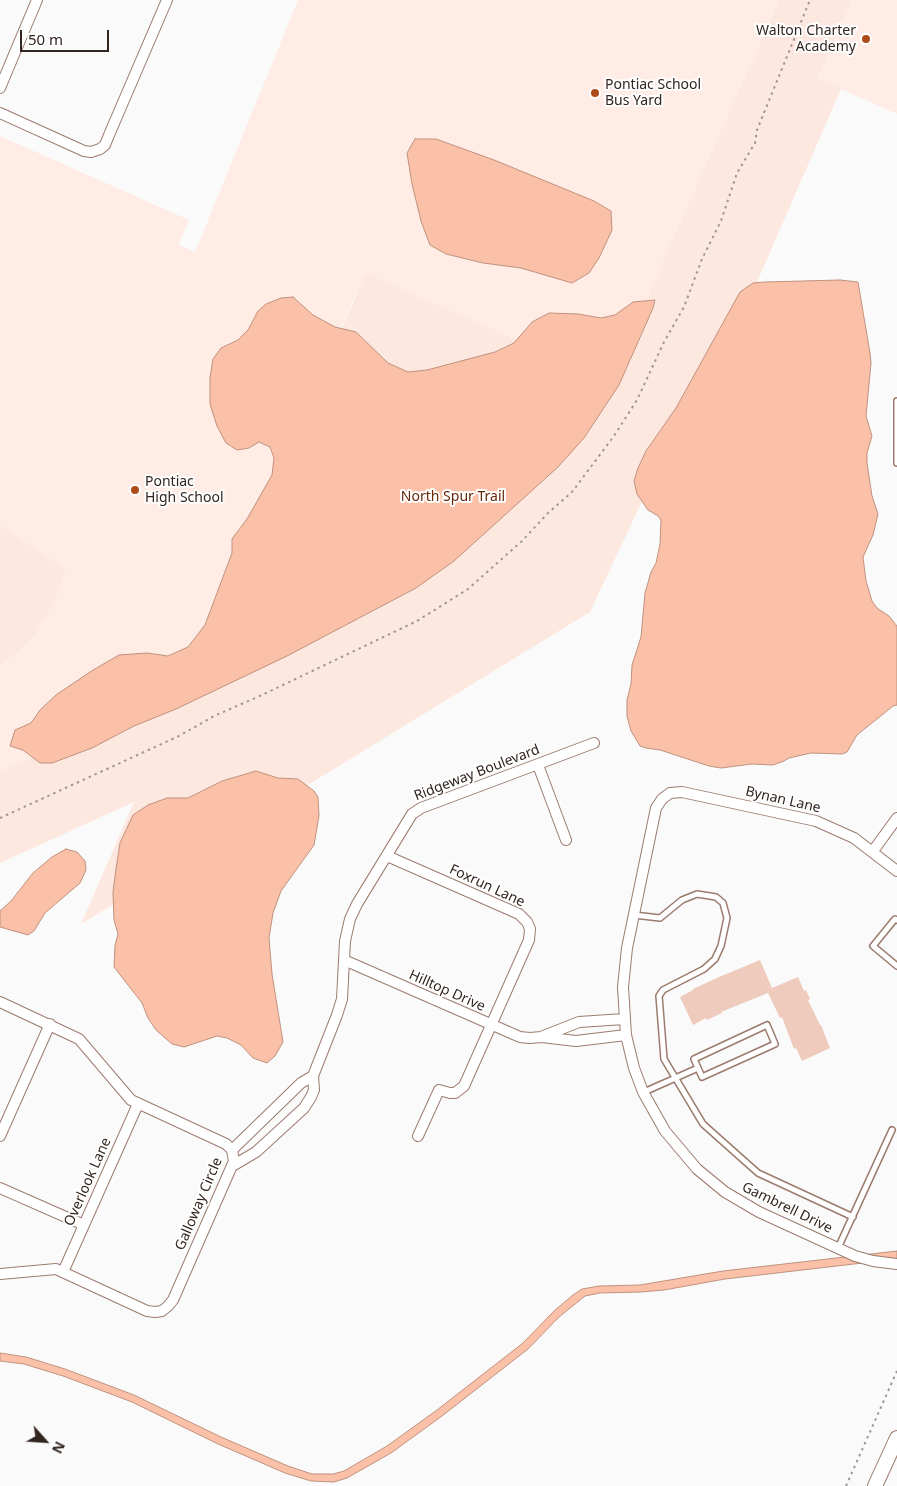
<!DOCTYPE html>
<html>
<head>
<meta charset="utf-8">
<style>
  body { margin:0 }
  #map { position:relative; width:897px; height:1486px; overflow:hidden; background:#fafafa; font-family:"Noto Sans",sans-serif }
  canvas { display:block }
  .north { position:absolute; left:20px; top:1416px; width:50px; height:50px; -webkit-text-stroke:4px #fff; paint-order:stroke; rotate:116deg; font-size:14px; font-weight:700; line-height:20px; text-align:center; color:#32251f }
  .north::after { content:''; display:block; margin:auto; width:18px; height:22px; background:#32251f; clip-path:polygon(50% 0,100% 100%,50% 72%,0 100%) }
  .scale { position:absolute; left:20px; top:30px; width:89px; height:22px; box-sizing:border-box; border:2px solid #32251f; border-top:0; padding-left:6px; font-size:15px; line-height:18px; white-space:nowrap; color:#32251f; -webkit-text-stroke:4px #fff; paint-order:stroke }
</style>
</head>
<body>
<div id="map">
<canvas width="897" height="1486"></canvas>
<div class="north">N</div>
<div class="scale">50 m</div>
</div>
<script>
const context = document.querySelector('canvas').getContext('2d');
context.lineJoin = 'round';
function fillPath(path, color) {
  context.fillStyle = color;
  context.fill(path, 'evenodd');
}
function toPath(rows) {
  const path = new Path2D();
  for (const r of rows) {
    path.moveTo(r[0], r[1]);
    for (let i = 2; i < r.length; i += 2) path.lineTo(r[i], r[i + 1]);
  }
  return path;
}
function stroke(path, color, width, dash) {
  context.strokeStyle = color;
  context.lineWidth = width;
  context.lineCap = dash ? 'butt' : 'round';
  context.setLineDash(dash || []);
  context.stroke(path);
}
function drawText(font, color, halo, rows, align = 'center') {
  context.font = font + ' "Noto Sans",sans-serif';
  context.lineWidth = 4;
  context.setLineDash([]);
  context.textBaseline = 'middle';
  context.strokeStyle = halo;
  context.fillStyle = color;
  for (const [text, x, y, turn = 0] of rows) {
    context.save();
    context.translate(x, y);
    context.rotate((+turn || 0) * Math.PI / 180);
    context.textAlign = isNaN(turn) ? turn : align;
    if (halo) context.strokeText(text, 0, 0);
    context.fillText(text, 0, 0);
    context.restore();
  }
}
fillPath(toPath([
  [298,0,779,0,610,382,356,294,185,686,0,772,0,136,189,220,179,245,195,252],
  [853,0,897,0,897,114,818,79]
]), '#ffede5');
fillPath(toPath([
  [779,0,853,0,818,78,841,89,697,420,683,414,590,612,81,924,134,802,0,863,0,772,185,686,366,273,610,381],
  [0,525,66,569,54,603,35,634,22,648,0,665]
]), '#fde8df');
const water = toPath([
  [415,139,436,139,494,160,594,201,611,211,612,230,599,258,589,273,572,283,521,268,483,263,446,254,430,245,421,221,412,184,407,153,415,139],
  [840,280,858,282,870,353,871,363,866,416,872,436,867,453,867,463,872,496,878,514,873,535,863,557,866,581,872,601,877,608,889,616,897,626,897,705,893,706,857,735,847,752,842,754,811,753,789,758,784,761,773,765,752,764,721,768,709,766,660,750,646,748,640,746,631,731,627,716,627,700,631,684,632,665,641,637,645,593,651,572,656,563,660,544,661,520,658,516,648,510,637,494,634,481,638,468,646,451,676,408,740,292,753,283,765,282,840,280],
  [293,297,313,315,335,327,356,332,388,363,408,372,427,370,495,352,514,343,532,322,549,313,578,314,601,318,615,315,633,302,655,300,653,308,619,385,584,438,558,467,454,561,416,588,287,656,176,709,134,726,92,748,52,763,40,763,23,750,10,746,15,730,31,723,40,710,56,695,93,670,119,655,147,653,168,656,188,647,205,625,232,553,232,539,247,519,272,475,274,458,270,447,259,442,249,448,237,450,226,443,217,426,210,404,210,378,213,359,221,348,238,340,248,330,258,311,266,304,281,298,293,297],
  [256,771,278,778,298,779,314,791,318,797,319,816,314,845,281,891,273,913,269,938,272,974,283,1042,275,1056,267,1063,253,1058,241,1045,227,1038,217,1036,184,1047,172,1044,156,1030,148,1018,142,1003,114,967,115,945,118,934,114,920,113,892,116,869,120,843,133,815,148,805,167,798,188,798,222,781,256,771],
  [66,849,77,852,85,861,86,870,80,883,45,913,34,931,28,935,0,927,0,911,11,901,33,873,52,857,66,849],
  [897,1251,897,1259,725,1279,664,1290,641,1292,600,1293,585,1296,559,1317,528,1349,442,1416,391,1453,347,1478,334,1482,311,1481,285,1473,218,1444,132,1402,63,1376,24,1364,0,1361,0,1353,26,1357,65,1369,134,1395,221,1437,288,1466,312,1474,333,1474,344,1471,387,1446,437,1410,523,1343,554,1311,573,1295,582,1289,599,1286,640,1285,723,1271,897,1251]
]);
fillPath(water, '#fbc0a8');
stroke(water, '#bf927f', 1);
fillPath(toPath([
  [760,960,772,988,798,977,804,991,806,990,810,999,808,1000,820,1025,821,1025,830,1048,802,1061,796,1048,794,1049,782,1017,780,1018,768,993,721,1012,722,1013,707,1020,706,1018,693,1025,680,997,693,990,693,989,719,977]
]), '#eecbbc');
const lane = toPath([
  [897,401,897,463],
  [634,915,660,918,682,900,697,894,716,897,723,903,727,918,721,946,715,959,704,969,663,990,659,996,664,1059,703,1124,758,1173,853,1217],
  [897,920,895,919,873,946,897,966],
  [767,1025,775,1044,702,1077,694,1059,767,1025],
  [644,1092,698,1068],
  [838,1248,892,1130]
]);
const street = toPath([
  [0,88,37,0],
  [0,113,84,151,91,152,100,149,105,145,109,135,167,0],
  [538,765,566,840],
  [873,851,897,818],
  [387,856,519,914,527,922,530,929,529,940,464,1086,455,1093,450,1093,439,1090,418,1136],
  [897,871,854,838,816,821,682,792,670,793,662,799,656,808,627,948,623,987,626,1035,634,1068,643,1092,665,1131,697,1169,725,1192,759,1212,855,1256,873,1261,897,1264],
  [344,960,520,1037,530,1038,541,1037,579,1022,624,1019],
  [0,1002,79,1039,131,1100,226,1144,232,1150,234,1161,173,1300,168,1306,162,1311,155,1312,147,1311,56,1269,0,1274],
  [542,1037,576,1041,626,1035],
  [0,1136,50,1024],
  [232,1150,301,1083,313,1076],
  [234,1165,256,1152,304,1108,311,1097,314,1090,313,1076,337,1015,342,999,345,941,350,919,357,904,412,814,421,808,594,743],
  [0,1188,84,1225],
  [63,1272,138,1104]
]);
const secondary = toPath([
  [875,1486,897,1438]
]);
stroke(lane, '#9c7b6e', 8);
stroke(street, '#9c7b6e', 12);
stroke(secondary, '#9c7b6e', 16);
stroke(toPath([
  [0,818,179,736,214,716,262,695,417,621,468,589,522,541,548,513,572,492,614,436,637,400,664,342,684,307,702,259,721,221,737,173,755,143,757,130,810,0],
  [846,1486,897,1371]
]), '#9e9895', 2, [2.5, 4]);
stroke(lane, '#fff', 5);
stroke(street, '#fff', 10);
stroke(secondary, '#fff', 14);
for (const [x, y, r, color] of [
  [866,39,5,"#af4b19"],
  [595,93,5,"#af4b19"],
  [135,490,5,"#af4b19"]
]) {
  const dot = new Path2D();
  dot.arc(x, y, r, 0, 2 * Math.PI);
  context.fillStyle = color;
  context.fill(dot);
  stroke(dot, '#fff', 2);
}
drawText('14px', '#32251f', '#fff', [
  ["Walton Charter",856,31,"right"],
  ["Academy",856,47,"right"],
  ["Pontiac School",605,85],
  ["Bus Yard",605,101],
  ["Pontiac",145,482],
  ["High School",145,498]
], 'left');
drawText('14px', '#672807', '#fff', [
  ["North Spur Trail",453,497]
]);
drawText('14px', '#32251f', '#fff', [
  ["Ridgeway Boulevard",477,773,-21],
  ["Bynan Lane",783,800,13],
  ["Foxrun Lane",487,886,25],
  ["Hilltop Drive",447,991,24],
  ["Overlook Lane",88,1182,-66],
  ["Galloway Circle",199,1204,-67],
  ["Gambrell Drive",787,1208,26]
]);
</script>
</body>
</html>
